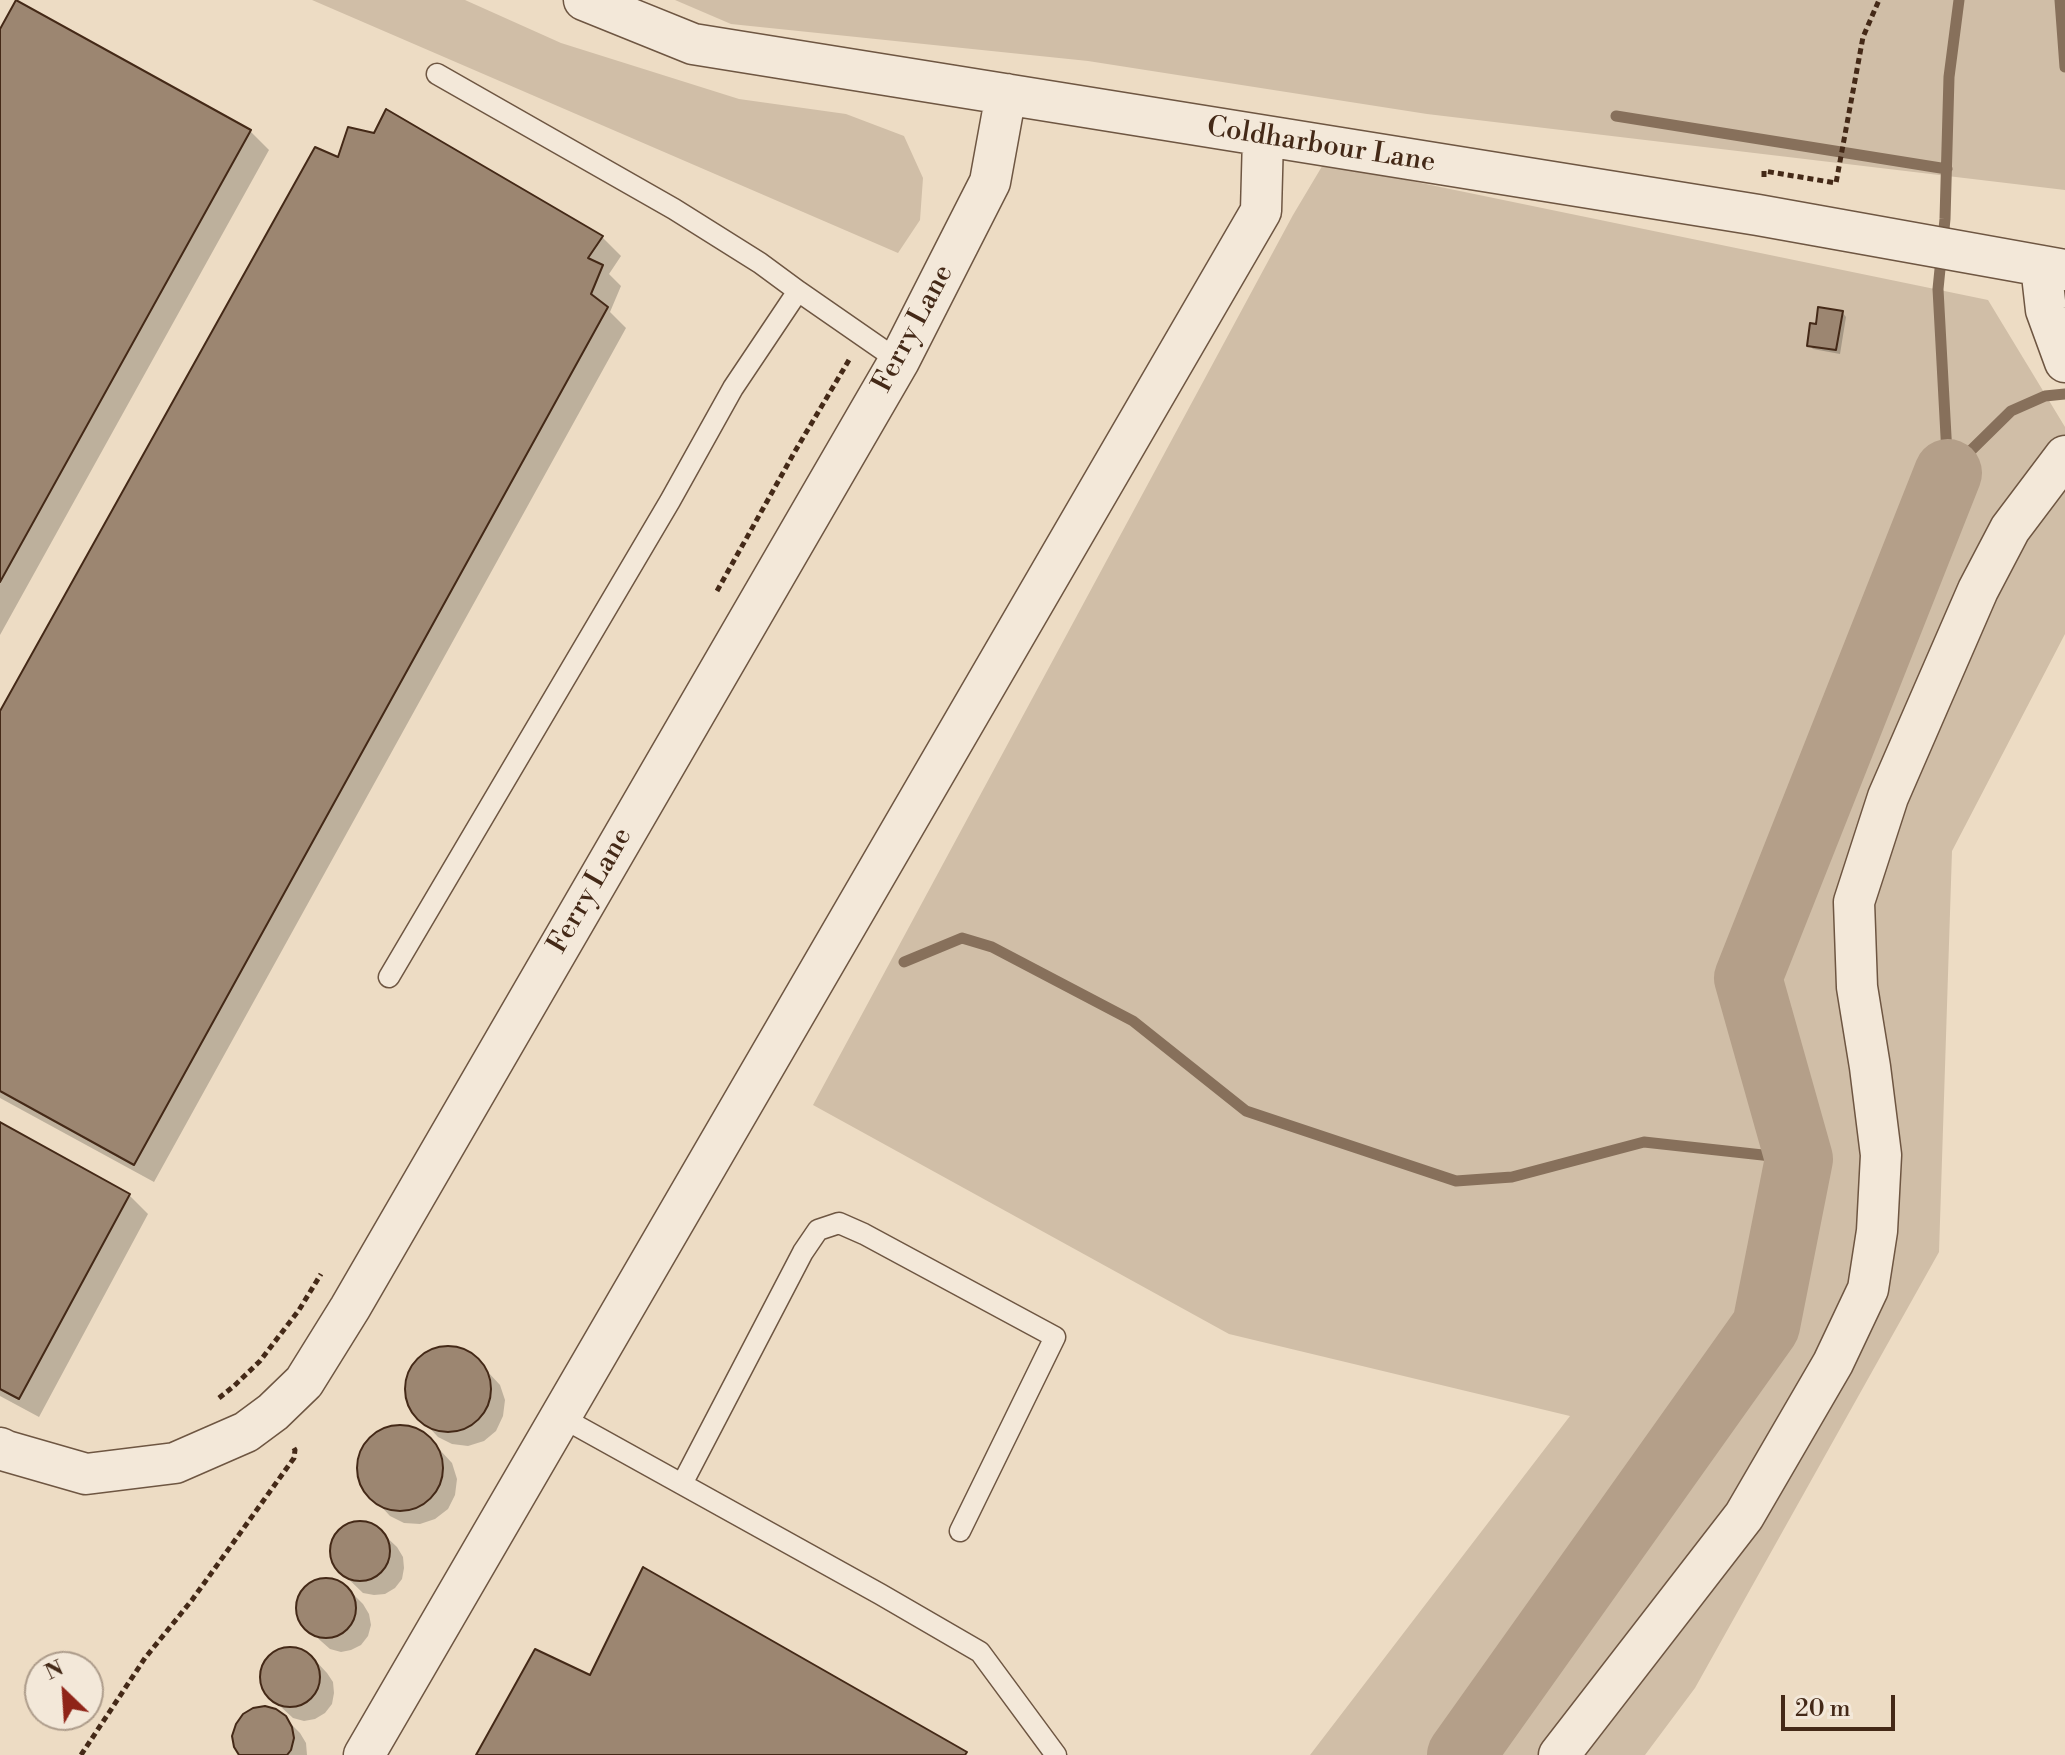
<!DOCTYPE html>
<html>
<head>
<meta charset="utf-8">
<style>
  body { margin:0 }
  #map { position:relative; width:2065px; height:1755px; overflow:hidden; background:#eddcc4; font-family:"Libre Bodoni",serif }
  canvas { display:block }
  .north { position:absolute; left:24px; top:1651px; width:80px; height:80px; box-sizing:border-box; background:#f3e8d9; border:2px solid #ad9c8b; border-radius:50%; rotate:335deg; font-size:22px; font-weight:700; line-height:32px; text-align:center; color:#442917 }
  .north::after { content:''; display:block; margin:auto; width:28px; height:36px; background:#8f2418; clip-path:polygon(50% 0,100% 100%,50% 72%,0 100%) }
  .scale { position:absolute; left:1781px; top:1695px; width:114px; height:36px; box-sizing:border-box; border:4px solid #442917; border-top:0; padding-left:10px; font-size:24px; line-height:28px; white-space:nowrap; color:#442917; -webkit-text-stroke:6px #f3e8d9; paint-order:stroke }
</style>
</head>
<body>
<div id="map">
<canvas width="2065" height="1755"></canvas>
<div class="north">N</div>
<div class="scale">20 m</div>
</div>
<script>
const context = document.querySelector('canvas').getContext('2d');
context.lineJoin = 'round';
function fillPath(path, color) {
  context.fillStyle = color;
  context.fill(path, 'evenodd');
}
function toPath(rows) {
  const path = new Path2D();
  for (const r of rows) {
    if (r.length === 3) {
      path.moveTo(r[0] + r[2], r[1]);
      path.arc(r[0], r[1], r[2], 0, 2 * Math.PI);
      continue;
    }
    path.moveTo(r[0], r[1]);
    for (let i = 2; i < r.length; i += 2) path.lineTo(r[i], r[i + 1]);
  }
  return path;
}
function stroke(path, color, width, dash) {
  context.strokeStyle = color;
  context.lineWidth = width;
  context.lineCap = dash ? 'butt' : 'round';
  context.setLineDash(dash || []);
  context.stroke(path);
}
function drawText(font, color, halo, rows, align = 'center') {
  context.font = font + ' "Libre Bodoni",serif';
  context.lineWidth = 6;
  context.setLineDash([]);
  context.textBaseline = 'middle';
  context.strokeStyle = halo;
  context.fillStyle = color;
  for (const [text, x, y, turn = 0] of rows) {
    context.save();
    context.translate(x, y);
    context.rotate((+turn || 0) * Math.PI / 180);
    context.textAlign = isNaN(turn) ? turn : align;
    if (halo) context.strokeText(text, 0, 0);
    context.fillText(text, 0, 0);
    context.restore();
  }
}
fillPath(toPath([
  [312,0,465,0,561,43,739,99,846,114,904,136,923,178,920,220,898,253],
  [675,0,2065,0,2065,190,1427,114,1088,61,731,24],
  [1324,163,1988,300,2065,427,2065,634,1952,851,1939,1252,1695,1688,1645,1755,1310,1755,1570,1416,1229,1334,813,1105,1293,215]
]), '#d0bea7');
fillPath(toPath([
  [17,3,250,131,269,150,0,635,0,33],
  [387,112,602,237,621,256,609,274,621,286,610,312,626,328,154,1182,0,1098,0,715,340,159,375,136],
  [1842,312,1846,317,1840,354,1813,349,1809,345,1817,326],
  [0,1124,129,1195,148,1214,39,1417,0,1396],
  [444,1348,460,1349,474,1357,500,1385,505,1400,503,1416,496,1431,484,1441,468,1446,452,1444,438,1437,412,1409,407,1394,408,1377,416,1363,428,1353],
  [396,1426,412,1428,426,1435,452,1463,457,1479,455,1495,448,1509,435,1519,420,1524,404,1523,390,1516,364,1488,359,1472,361,1456,368,1442,381,1431],
  [361,1522,372,1525,381,1532,397,1547,403,1557,404,1568,402,1579,395,1588,385,1594,374,1595,363,1593,339,1570,333,1561,331,1550,334,1539,341,1530,351,1524],
  [328,1579,339,1582,348,1589,363,1604,369,1614,371,1625,368,1636,361,1645,351,1650,341,1652,330,1649,305,1627,299,1617,298,1606,300,1595,307,1587,316,1581],
  [291,1648,302,1650,312,1657,327,1673,333,1682,334,1693,332,1704,325,1713,315,1719,304,1721,293,1718,269,1696,263,1686,261,1675,264,1664,271,1656,280,1650],
  [285,1718,300,1733,306,1743,307,1755,241,1755]
]), '#0003');
stroke(toPath([
  [2060,0,2065,67],
  [1616,116,1947,169],
  [1948,473,1938,289,1945,219,1949,77,1959,0],
  [1948,473,2011,411,2045,396,2065,394],
  [904,962,962,938,992,947,1133,1021,1246,1111,1456,1181,1512,1177,1644,1142,1799,1159]
]), '#87705b', 11);
stroke(toPath([
  [1461,1755,1766,1326,1799,1159,1748,978,1948,473]
]), '#b49f89', 68);
const building = toPath([
  [16,0,251,130,0,582,0,29,16,0],
  [386,109,603,236,588,258,603,265,591,294,608,307,134,1165,0,1091,0,711,315,147,338,157,348,127,374,133,386,109],
  [1818,307,1843,311,1836,350,1807,346,1810,323,1816,324,1818,307],
  [0,1122,130,1194,19,1399,0,1389,0,1122],
  [448,1389,43],
  [400,1468,43],
  [360,1551,30],
  [643,1567,967,1752,965,1755,476,1755,535,1649,590,1675,643,1567],
  [326,1608,30],
  [290,1677,30],
  [265,1706,276,1709,286,1716,292,1727,294,1738,291,1750,287,1755,239,1755,234,1747,232,1736,236,1724,243,1714,253,1708,265,1706]
]);
fillPath(building, '#9c8671');
stroke(building, '#442917', 2);
const lane = toPath([
  [437,74,674,209,760,263,798,291],
  [389,977,670,501,733,388,798,291,899,361],
  [561,1417,880,1594,980,1652,1056,1755],
  [682,1484,803,1252,818,1230,839,1223,864,1234,1055,1337,960,1531]
]);
const street = toPath([
  [584,0,693,44,1758,215,2065,270],
  [2041,266,2046,310,2065,362],
  [0,1448,6,1451,86,1474,175,1463,246,1432,273,1412,304,1382,350,1308,899,361,990,182,1006,94],
  [364,1755,1261,211,1263,137],
  [1559,1755,1744,1516,1833,1363,1868,1289,1877,1231,1881,1155,1870,1067,1857,987,1854,902,1888,797,1978,590,2010,529,2065,456]
]);
stroke(lane, '#6e5642', 23);
stroke(street, '#6e5642', 43);
stroke(toPath([
  [1764,177,1764,171,1836,183,1863,37,1879,0],
  [717,591,794,453,849,360],
  [219,1398,234,1386,260,1361,299,1310,321,1274],
  [81,1755,145,1658,192,1600,294,1458,295,1450,292,1445]
]), '#442917', 5, [6, 4]);
stroke(lane, '#f3e8d9', 20);
stroke(street, '#f3e8d9', 40);
drawText('28px', '#442917', '#f3e8d9', [
  ["Coldharbour Lane",1321,146,9],
  ["Ferry Lane",914,329,-62],
  ["Ferry Lane",591,891,-60]
]);
</script>
</body>
</html>
